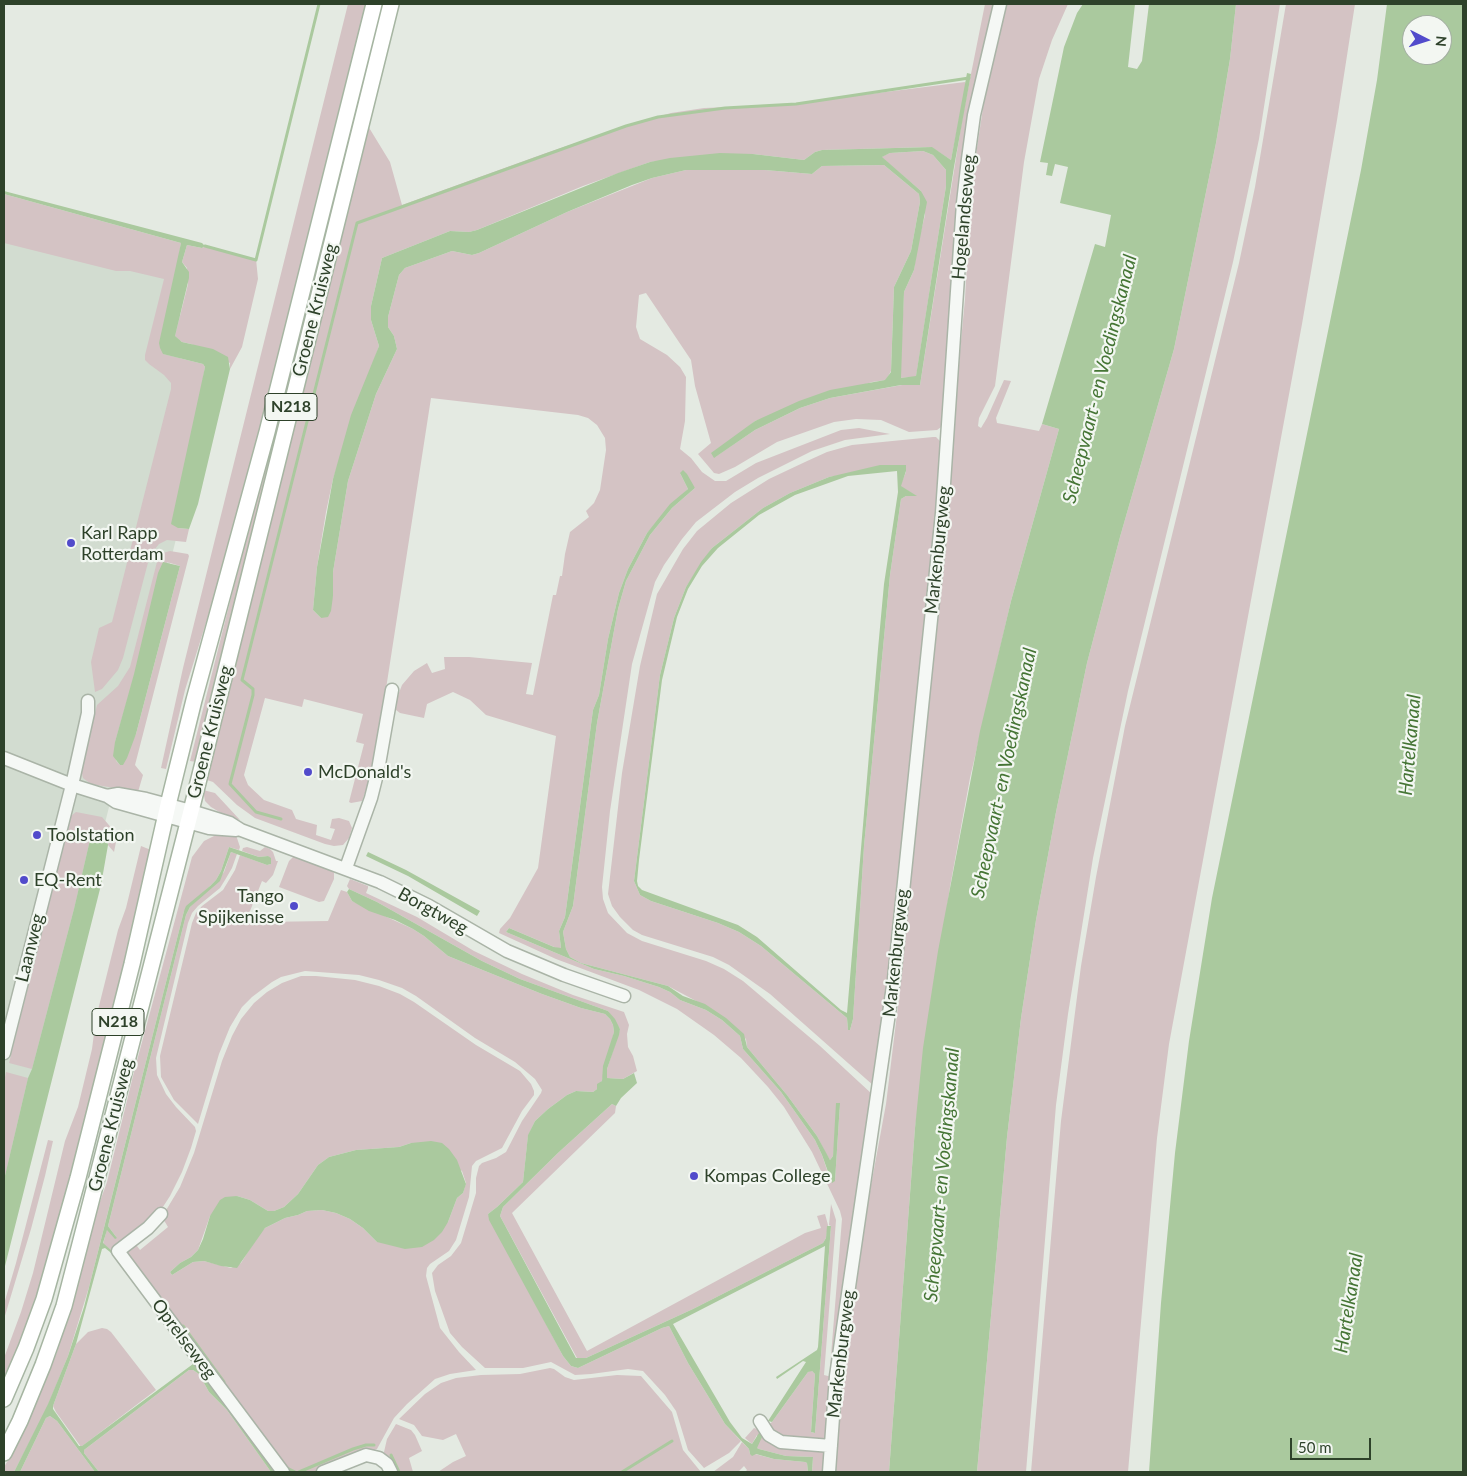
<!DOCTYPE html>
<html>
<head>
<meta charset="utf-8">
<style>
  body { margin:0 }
  #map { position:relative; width:1467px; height:1476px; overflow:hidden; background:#e4eae2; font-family:Lato,sans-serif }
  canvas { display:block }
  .frame { position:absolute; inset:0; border:5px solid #2e422a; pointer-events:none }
  .north { position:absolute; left:1402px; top:15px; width:50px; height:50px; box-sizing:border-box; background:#f3f7f2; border:1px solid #a4afa2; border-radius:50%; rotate:95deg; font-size:14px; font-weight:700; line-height:20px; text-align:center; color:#2e422a }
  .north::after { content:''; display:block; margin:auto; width:18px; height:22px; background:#524bcb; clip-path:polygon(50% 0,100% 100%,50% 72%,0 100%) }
  .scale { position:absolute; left:1290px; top:1438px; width:81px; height:22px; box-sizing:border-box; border:2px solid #2e422a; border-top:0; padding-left:6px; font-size:15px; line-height:18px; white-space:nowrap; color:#2e422a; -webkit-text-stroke:4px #f3f7f2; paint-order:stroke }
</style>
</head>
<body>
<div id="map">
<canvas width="1467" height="1476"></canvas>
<div class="frame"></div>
<div class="north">N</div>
<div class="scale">50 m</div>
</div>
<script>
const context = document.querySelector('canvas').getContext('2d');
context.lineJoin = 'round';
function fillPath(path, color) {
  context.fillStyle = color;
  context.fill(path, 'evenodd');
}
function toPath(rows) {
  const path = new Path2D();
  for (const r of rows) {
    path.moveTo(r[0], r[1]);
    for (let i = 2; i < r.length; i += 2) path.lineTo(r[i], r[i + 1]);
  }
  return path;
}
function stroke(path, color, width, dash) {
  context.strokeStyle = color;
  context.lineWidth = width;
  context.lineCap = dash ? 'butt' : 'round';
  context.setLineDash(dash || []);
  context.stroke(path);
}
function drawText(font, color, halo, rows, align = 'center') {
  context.font = font + ' Lato,sans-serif';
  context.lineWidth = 4.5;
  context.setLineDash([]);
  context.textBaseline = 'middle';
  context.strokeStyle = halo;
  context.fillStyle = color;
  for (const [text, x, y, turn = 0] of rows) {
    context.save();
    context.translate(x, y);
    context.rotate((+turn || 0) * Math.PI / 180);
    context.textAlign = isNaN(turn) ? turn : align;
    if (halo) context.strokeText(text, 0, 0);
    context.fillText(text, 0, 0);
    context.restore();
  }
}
fillPath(toPath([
  [4,199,179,245,183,511,4,1227]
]), '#d2dcd0');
fillPath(toPath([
  [348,4,368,4,238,520,185,690,166,769,161,768,183,668],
  [380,4,385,4,196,762,190,761],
  [985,4,996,4,978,75,944,425,937,430,909,432,881,420,856,419,834,422,777,442,735,467,719,474,714,473,698,454,711,443,695,386,691,360,646,293,639,295,636,327,640,339,667,355,680,367,686,377,685,421,680,449,691,458,702,472,715,481,726,481,756,463,841,430,859,428,890,434,845,440,812,451,758,478,735,492,696,522,682,539,664,565,655,582,632,664,610,811,602,887,603,899,608,913,627,933,642,941,706,961,724,969,743,981,820,1046,872,1094,833,1369,830,1368,842,1219,840,1211,812,1152,784,1107,768,1087,741,1058,714,1035,677,1009,639,990,556,959,499,933,500,929,510,918,538,868,556,736,486,715,470,700,453,692,427,704,424,718,400,713,396,710,397,698,402,685,414,671,427,663,432,673,445,669,444,657,469,657,532,663,526,694,533,695,553,595,556,595,560,576,562,576,565,554,570,532,589,517,586,511,594,503,600,490,606,450,605,438,597,425,588,418,578,415,431,398,381,721,371,776,362,801,351,803,349,802,364,744,356,742,363,714,304,699,302,707,265,698,244,775,248,785,264,800,292,810,296,819,317,825,316,835,331,840,335,829,330,828,332,819,339,818,349,821,352,828,349,838,343,845,334,846,325,844,255,818,237,805,213,782,204,779,368,126,390,162,402,205,546,153,635,123,671,113,704,108,782,105,965,82,966,85,951,160,931,147,822,150,815,152,804,160,753,154,650,162,583,186,477,230,469,232,450,231,382,258,371,306,371,320,379,346,333,479,326,512,317,567,313,610,321,618,333,596,333,572,348,481,376,394,397,349,394,336,388,327,388,317,399,275,405,268,452,251,472,255,479,253,567,212,652,178,686,170,765,170,812,174,822,166,884,165,919,194,920,202,911,251,894,287,891,371,886,380,872,382,755,421,715,457,755,430,800,408,830,398,902,385,920,385,963,114],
  [680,473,695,488,672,508,650,535,626,581,618,609,597,723,573,906,563,932,566,949,570,957,581,963,668,986,713,1010,746,1039,747,1047,787,1095,817,1136,826,1154,830,1160,833,1156,840,1103,835,1181,830,1179,822,1155,815,1140,781,1092,743,1049,740,1036,722,1020,706,1010,680,1000,670,992,659,987,624,976,594,969,506,932,509,928,559,949,561,948,559,931,565,917,593,710,599,695,608,639,619,593,628,569,647,533,688,489],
  [1006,4,1068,4,1052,40,1039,79,1024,162,995,386,979,418,978,426,981,428,987,418,1004,380,1011,381,996,418,997,423,1039,431,1042,424,1059,429,1011,601,970,778,950,887,915,1128,889,1472,832,1472,845,1327,886,1104,898,1006,965,299,971,187,985,95],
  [1236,4,1280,4,1259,139,1233,262,1128,691,1093,858,1068,1014,1056,1105,1026,1472,977,1472,1007,1137,1021,1018,1036,920,1056,812,1087,663,1120,537,1174,349,1216,143,1230,59],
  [1286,4,1355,4,1337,120,1302,324,1169,1044,1157,1138,1128,1472,1031,1472,1061,1121,1081,966,1096,877,1125,726,1239,263,1255,187],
  [923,151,933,155,946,170,946,186,916,377,900,378,904,292,914,270,917,247,925,215,921,191,881,157,890,153],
  [4,194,181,243,163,354,203,364,205,367,178,528,189,529,186,542,167,540,159,544,150,555,123,658,118,670,102,689,95,692,91,662,99,628,112,622,171,389,171,383,164,375,149,364,145,360,145,355,164,279,130,271,116,271,4,243],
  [187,245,202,248,205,246,256,259,258,279,242,347,230,369,230,363,191,344,182,342,175,336,188,284,187,268,182,262],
  [933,437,936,437,942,443,943,451,895,940,874,1086,770,994,729,965,713,957,642,935,633,930,620,917,612,906,608,894,622,773,640,666,657,594,683,549,697,531,731,503,769,479,805,462,827,452,852,445],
  [905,465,906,472,900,486,916,496,906,496,901,499,890,575,864,846,853,1019,850,1030,848,1030,847,1018,761,946,739,932,718,923,651,901,640,895,634,881,660,675,674,618,686,587,712,548,763,508,790,493,829,477],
  [170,551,188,554,189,556,135,765,143,775,138,792,91,784,83,778,81,769,97,705,118,686,130,667,158,558,163,553],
  [167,562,180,566,136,734,120,765,116,761,115,742],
  [203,790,215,793,240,820,221,813,211,807,205,801],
  [76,812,102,817,114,831,117,837,114,852,108,845,107,833,90,840,74,909,32,1069,9,1063,71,816],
  [216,835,236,835,240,847,239,850,229,847,221,871,216,880,184,911,89,1287,68,1356,46,1410,14,1472,4,1472,4,1467,19,1442,57,1352,93,1221,107,1182,135,1068,192,857,204,841],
  [141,846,151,850,113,1018,36,1310,4,1387,4,1358,21,1312,33,1273,65,1141,78,1107,92,1049,96,1018,118,930,126,908],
  [247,847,260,851,265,847,270,849,273,852,276,861,278,861,273,875,266,883,262,881,248,916,262,922,328,921,341,890,347,892,352,901,413,929,424,936,448,956,542,994,581,1008,605,1014,610,1019,613,1025,614,1032,602,1081,597,1089,593,1092,576,1091,567,1095,548,1109,535,1121,528,1136,523,1182,497,1207,488,1214,563,1356,571,1366,578,1368,662,1328,669,1326,688,1363,725,1424,741,1441,729,1453,704,1468,688,1450,676,1411,665,1395,643,1371,628,1369,591,1374,575,1375,551,1362,523,1368,485,1368,462,1347,450,1333,435,1291,432,1273,438,1265,451,1256,461,1243,476,1193,476,1178,479,1166,482,1163,496,1158,506,1152,522,1121,541,1093,542,1090,535,1079,515,1062,475,1038,416,996,402,988,379,980,359,975,305,971,281,977,272,982,252,997,242,1007,230,1027,219,1054,198,1124,174,1100,161,1077,160,1056,192,923,196,913,202,906,223,890,235,870,240,855,267,865,271,864,268,856,259,857,242,851,243,848],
  [231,852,237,854,232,868,225,880,220,888,198,906,192,913,188,923,156,1058,157,1075,166,1094,176,1107,195,1127,196,1131,191,1148,182,1172,170,1196,159,1213,117,1244,111,1250,103,1244,107,1229,117,1238,108,1226,186,915,190,907,224,872],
  [294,856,332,870,334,873,334,879,324,901,319,902,279,887,289,861],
  [350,879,368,886,368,888,366,893,417,917,474,951,522,974,573,995,624,1012,629,1025,627,1034,628,1047,633,1056,637,1071,623,1079,607,1078,607,1069,620,1029,608,1011,520,979,482,961,377,902,349,889,347,886],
  [301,976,316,976,355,980,379,986,400,994,414,1002,476,1045,520,1071,531,1084,534,1091,534,1095,522,1111,502,1148,476,1161,472,1166,469,1197,456,1240,449,1251,430,1264,427,1268,426,1276,440,1328,459,1352,476,1370,450,1374,435,1379,407,1404,394,1418,377,1449,320,1472,286,1472,123,1254,134,1242,140,1250,168,1227,162,1217,180,1187,194,1153,222,1061,232,1036,241,1019,254,1003,267,992,282,983],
  [411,1143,462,1171,466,1183,463,1193,457,1198,448,1222,377,1242,363,1228,350,1219,336,1213,322,1210,307,1211,298,1215,285,1218,265,1228,259,1234,241,1263,231,1268,204,1261,193,1262,172,1275,170,1272,180,1263,191,1257,198,1250,210,1216,237,1196,250,1200,268,1211,274,1211,284,1207,298,1194,318,1165,329,1157,356,1150,399,1147],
  [6,1072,28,1078,4,1180,4,1083],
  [612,1104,616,1106,615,1113,512,1213,587,1351,805,1233,821,1228,817,1216,825,1214,828,1225,826,1238,823,1243,693,1309,586,1358,577,1358,500,1216,503,1207,559,1152],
  [48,1140,53,1141,45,1176,31,1229,4,1319,4,1304,16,1263],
  [831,1204,836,1220,824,1375,832,1377,828,1438,825,1441,783,1439,767,1426,772,1422,808,1372,811,1370,815,1374,811,1432,815,1433,831,1226,829,1225],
  [102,1328,107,1329,111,1332,156,1390,81,1447,56,1412,53,1406,76,1344,88,1332],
  [550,1368,554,1369,565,1377,574,1380,617,1375,641,1376,672,1412,683,1450,701,1472,438,1472,453,1462,466,1456,456,1434,443,1440,422,1436,414,1425,399,1419,425,1394,441,1383,456,1378,481,1375,520,1374],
  [189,1370,193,1370,199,1374,209,1392,227,1410,271,1472,99,1472,84,1453,84,1450],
  [50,1416,57,1421,95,1472,20,1472,46,1418],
  [396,1424,411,1430,415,1435,422,1451,409,1458,413,1472,394,1472,384,1456,384,1452,387,1439],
  [754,1428,825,1451,825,1472,812,1472,813,1457,786,1456,759,1449,757,1448,757,1435,752,1444,745,1438],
  [742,1442,749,1449,750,1454,755,1454,774,1459,805,1462,807,1463,808,1472,745,1472,747,1470,744,1466,738,1472,713,1472,733,1457]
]), '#d4c3c4');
fillPath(toPath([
  [1083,4,1135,4,1128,67,1137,69,1142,61,1149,4,1236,4,1230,59,1216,143,1174,349,1120,537,1087,663,1056,812,1036,920,1021,1018,1007,1137,977,1472,889,1472,915,1128,923,1048,938,951,980,731,1011,601,1059,429,1042,424,1095,244,1105,247,1111,215,1060,203,1068,167,1055,164,1052,176,1046,175,1048,163,1040,162,1064,47,1077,13],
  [1387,4,1463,4,1463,1472,1149,1472,1161,1303,1175,1153,1189,1041,1212,898,1361,170,1377,80],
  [1412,25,1442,25,1442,55,1412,55],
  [967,73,971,74,954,167,920,385,901,385,830,398,800,408,755,430,714,458,711,453,755,421,799,401,830,390,885,380,891,372,894,287,911,251,920,202,919,194,884,165,822,166,812,174,765,170,686,170,652,178,632,185,567,212,479,253,472,255,452,251,405,268,399,275,388,317,388,327,394,336,397,349,376,394,348,481,333,572,333,596,331,611,328,617,321,618,313,610,317,567,333,479,351,415,379,346,371,320,371,306,382,258,450,231,469,232,477,230,618,173,650,162,670,158,720,153,753,154,804,160,815,152,822,150,932,147,951,160],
  [923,151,933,155,946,170,946,186,916,376,901,378,904,292,914,270,927,202,921,191,882,157,890,153],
  [4,191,202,243,205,246,202,248,187,245,182,262,189,272,189,278,175,336,182,342,213,349,228,357,230,369,198,504,189,529,178,528,171,524,205,367,203,364,163,354,160,348,159,343,181,243,4,194],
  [880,465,906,465,906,471,901,486,917,496,906,496,901,499,890,575,864,846,853,1019,850,1030,848,1030,847,1018,761,946,739,932,718,923,651,901,640,895,634,881,660,675,674,618,686,587,701,562,712,548,763,508,790,493,829,477],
  [897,471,898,492,884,584,878,649,847,1013,841,1010,757,937,738,925,642,890,638,886,637,881,639,860,662,680,677,617,688,589,702,566,718,548,759,515,795,495,848,476],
  [683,470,687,474,695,488,672,508,650,535,626,581,618,609,597,723,573,906,563,932,566,949,570,957,581,963,668,986,683,996,705,1004,726,1018,744,1034,747,1047,787,1095,817,1136,830,1160,833,1156,836,1103,840,1103,835,1181,832,1183,822,1155,815,1140,781,1092,743,1049,740,1036,722,1020,706,1010,680,1000,670,992,659,987,624,976,594,969,506,932,509,928,554,947,561,948,559,931,565,917,593,710,599,695,608,639,619,593,628,569,647,533,670,504,688,489,680,473],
  [163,562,180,566,136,734,127,758,123,765,120,765,113,756,115,742,134,674,158,573],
  [96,830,107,833,108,845,101,885,4,1270,4,1180,28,1078,32,1069,74,909,90,840],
  [229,847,259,857,268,856,271,858,271,864,267,865,231,852,220,881,190,907,186,915,108,1226,117,1238,115,1239,107,1230,103,1243,111,1250,141,1290,140,1290,110,1252,105,1248,102,1249,76,1344,53,1406,53,1409,79,1446,82,1446,193,1364,166,1326,238,1420,274,1472,271,1472,227,1410,209,1392,199,1374,193,1370,189,1370,84,1450,84,1453,99,1472,95,1472,57,1421,50,1416,46,1418,20,1472,14,1472,48,1404,68,1356,84,1307,184,911,186,906,210,886,216,880,221,871],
  [368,852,406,870,480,911,477,916,408,876,366,856],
  [349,889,377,902,482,961,520,979,608,1011,615,1019,620,1029,619,1035,607,1069,607,1078,623,1079,634,1073,637,1083,621,1098,616,1106,612,1104,559,1152,503,1207,500,1216,576,1358,586,1358,693,1309,823,1243,826,1238,827,1226,831,1226,815,1433,811,1432,815,1374,812,1371,808,1372,772,1422,768,1421,806,1362,803,1361,777,1379,776,1377,817,1350,818,1347,825,1246,673,1324,730,1422,742,1438,752,1444,759,1433,762,1434,762,1437,757,1448,759,1449,786,1456,813,1457,812,1472,808,1472,807,1463,805,1462,774,1459,756,1454,752,1456,750,1454,749,1449,725,1424,688,1363,669,1326,662,1328,578,1368,571,1366,563,1356,489,1220,488,1214,497,1207,523,1182,528,1135,535,1121,548,1109,567,1095,576,1091,593,1092,597,1089,597,1084,602,1081,603,1066,614,1032,613,1025,610,1019,605,1014,581,1008,542,994,448,956,424,936,413,929,395,920,369,911,352,901,347,892],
  [431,1141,442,1143,449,1149,457,1160,466,1184,463,1193,457,1198,448,1222,442,1232,434,1240,422,1247,405,1249,377,1242,363,1228,350,1219,336,1213,322,1210,307,1211,298,1215,285,1218,265,1228,237,1268,221,1266,204,1261,193,1262,172,1275,170,1272,180,1263,191,1257,198,1250,203,1239,210,1216,220,1200,225,1197,237,1196,250,1200,268,1211,274,1211,284,1207,298,1194,318,1165,329,1157,356,1150,399,1147,411,1143]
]), '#aac99e');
stroke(toPath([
  [205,246,256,260,319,4],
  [281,819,256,812,230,784,253,695,253,689,242,680,357,223,626,126,658,117,725,108,796,104,969,78],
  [183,1326,224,1382],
  [391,1455,399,1472],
  [287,1468,295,1472],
  [299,1472,353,1449,366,1445,374,1445],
  [622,1472,672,1441]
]), '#aac99e', 3);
const minor = toPath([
  [4,758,72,785,107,796,116,802,209,828,236,830],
  [107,796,118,794,146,799,191,811,230,823,241,830,380,882,429,906,507,951,564,975,624,996],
  [346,868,371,798,378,770,392,690],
  [4,1053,72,785,88,713,88,701],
  [161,1214,148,1228,118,1251,283,1472],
  [760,1421,769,1435,781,1442,831,1446],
  [323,1472,366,1455,379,1458,387,1464,391,1472],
  [829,1472,836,1376,894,979,942,513,963,203,968,159,974,115,1000,4]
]);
const major = toPath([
  [4,1399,26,1348,44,1299,78,1178,132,964,168,805,194,700,267,432,374,4],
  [4,1453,20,1421,43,1365,64,1306,86,1221,191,811,391,4]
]);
stroke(minor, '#aab4a7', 15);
stroke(major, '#a6b5a2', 18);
stroke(minor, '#f5f8f5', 12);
stroke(major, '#fff', 15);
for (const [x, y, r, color] of [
  [71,543,5,"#524bcb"],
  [308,772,5,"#524bcb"],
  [37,835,5,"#524bcb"],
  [24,880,5,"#524bcb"],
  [294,906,5,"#524bcb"],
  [694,1176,5,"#524bcb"]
]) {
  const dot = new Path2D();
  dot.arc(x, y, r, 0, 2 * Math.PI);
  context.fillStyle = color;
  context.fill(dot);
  stroke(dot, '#f3f7f2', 2);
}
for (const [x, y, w] of [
  [291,407,52],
  [118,1022,52]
]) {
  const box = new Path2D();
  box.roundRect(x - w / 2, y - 13.5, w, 27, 4);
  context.fillStyle = '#f3f7f2';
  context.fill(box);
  stroke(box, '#2e422a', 1);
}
drawText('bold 16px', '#2e422a', null, [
  ["N218",291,407],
  ["N218",118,1022]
]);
drawText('18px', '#2e422a', '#f3f7f2', [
  ["Hogelandseweg",964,217,-85],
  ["Groene Kruisweg",315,310,-76],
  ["Markenburgweg",938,550,-84],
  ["Groene Kruisweg",210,732,-76],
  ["Borgtweg",433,911,29],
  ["Laanweg",30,948,-76],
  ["Markenburgweg",896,953,-84],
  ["Groene Kruisweg",111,1125,-76],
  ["Oprelseweg",184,1339,53],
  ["Markenburgweg",841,1354,-83]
]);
drawText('18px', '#2e422a', '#f3f7f2', [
  ["Karl Rapp",81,533],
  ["Rotterdam",81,554],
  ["McDonald's",318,772],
  ["Toolstation",47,835],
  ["EQ-Rent",34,880],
  ["Tango",284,896,"right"],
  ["Spijkenisse",284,917,"right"],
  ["Kompas College",704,1176]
], 'left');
drawText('italic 19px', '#457535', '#f3f7f2', [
  ["Scheepvaart- en Voedingskanaal",1100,379,-76],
  ["Hartelkanaal",1410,745,-85],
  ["Scheepvaart- en Voedingskanaal",1004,773,-78],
  ["Scheepvaart- en Voedingskanaal",942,1175,-85],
  ["Hartelkanaal",1349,1303,-81]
]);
</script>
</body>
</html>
